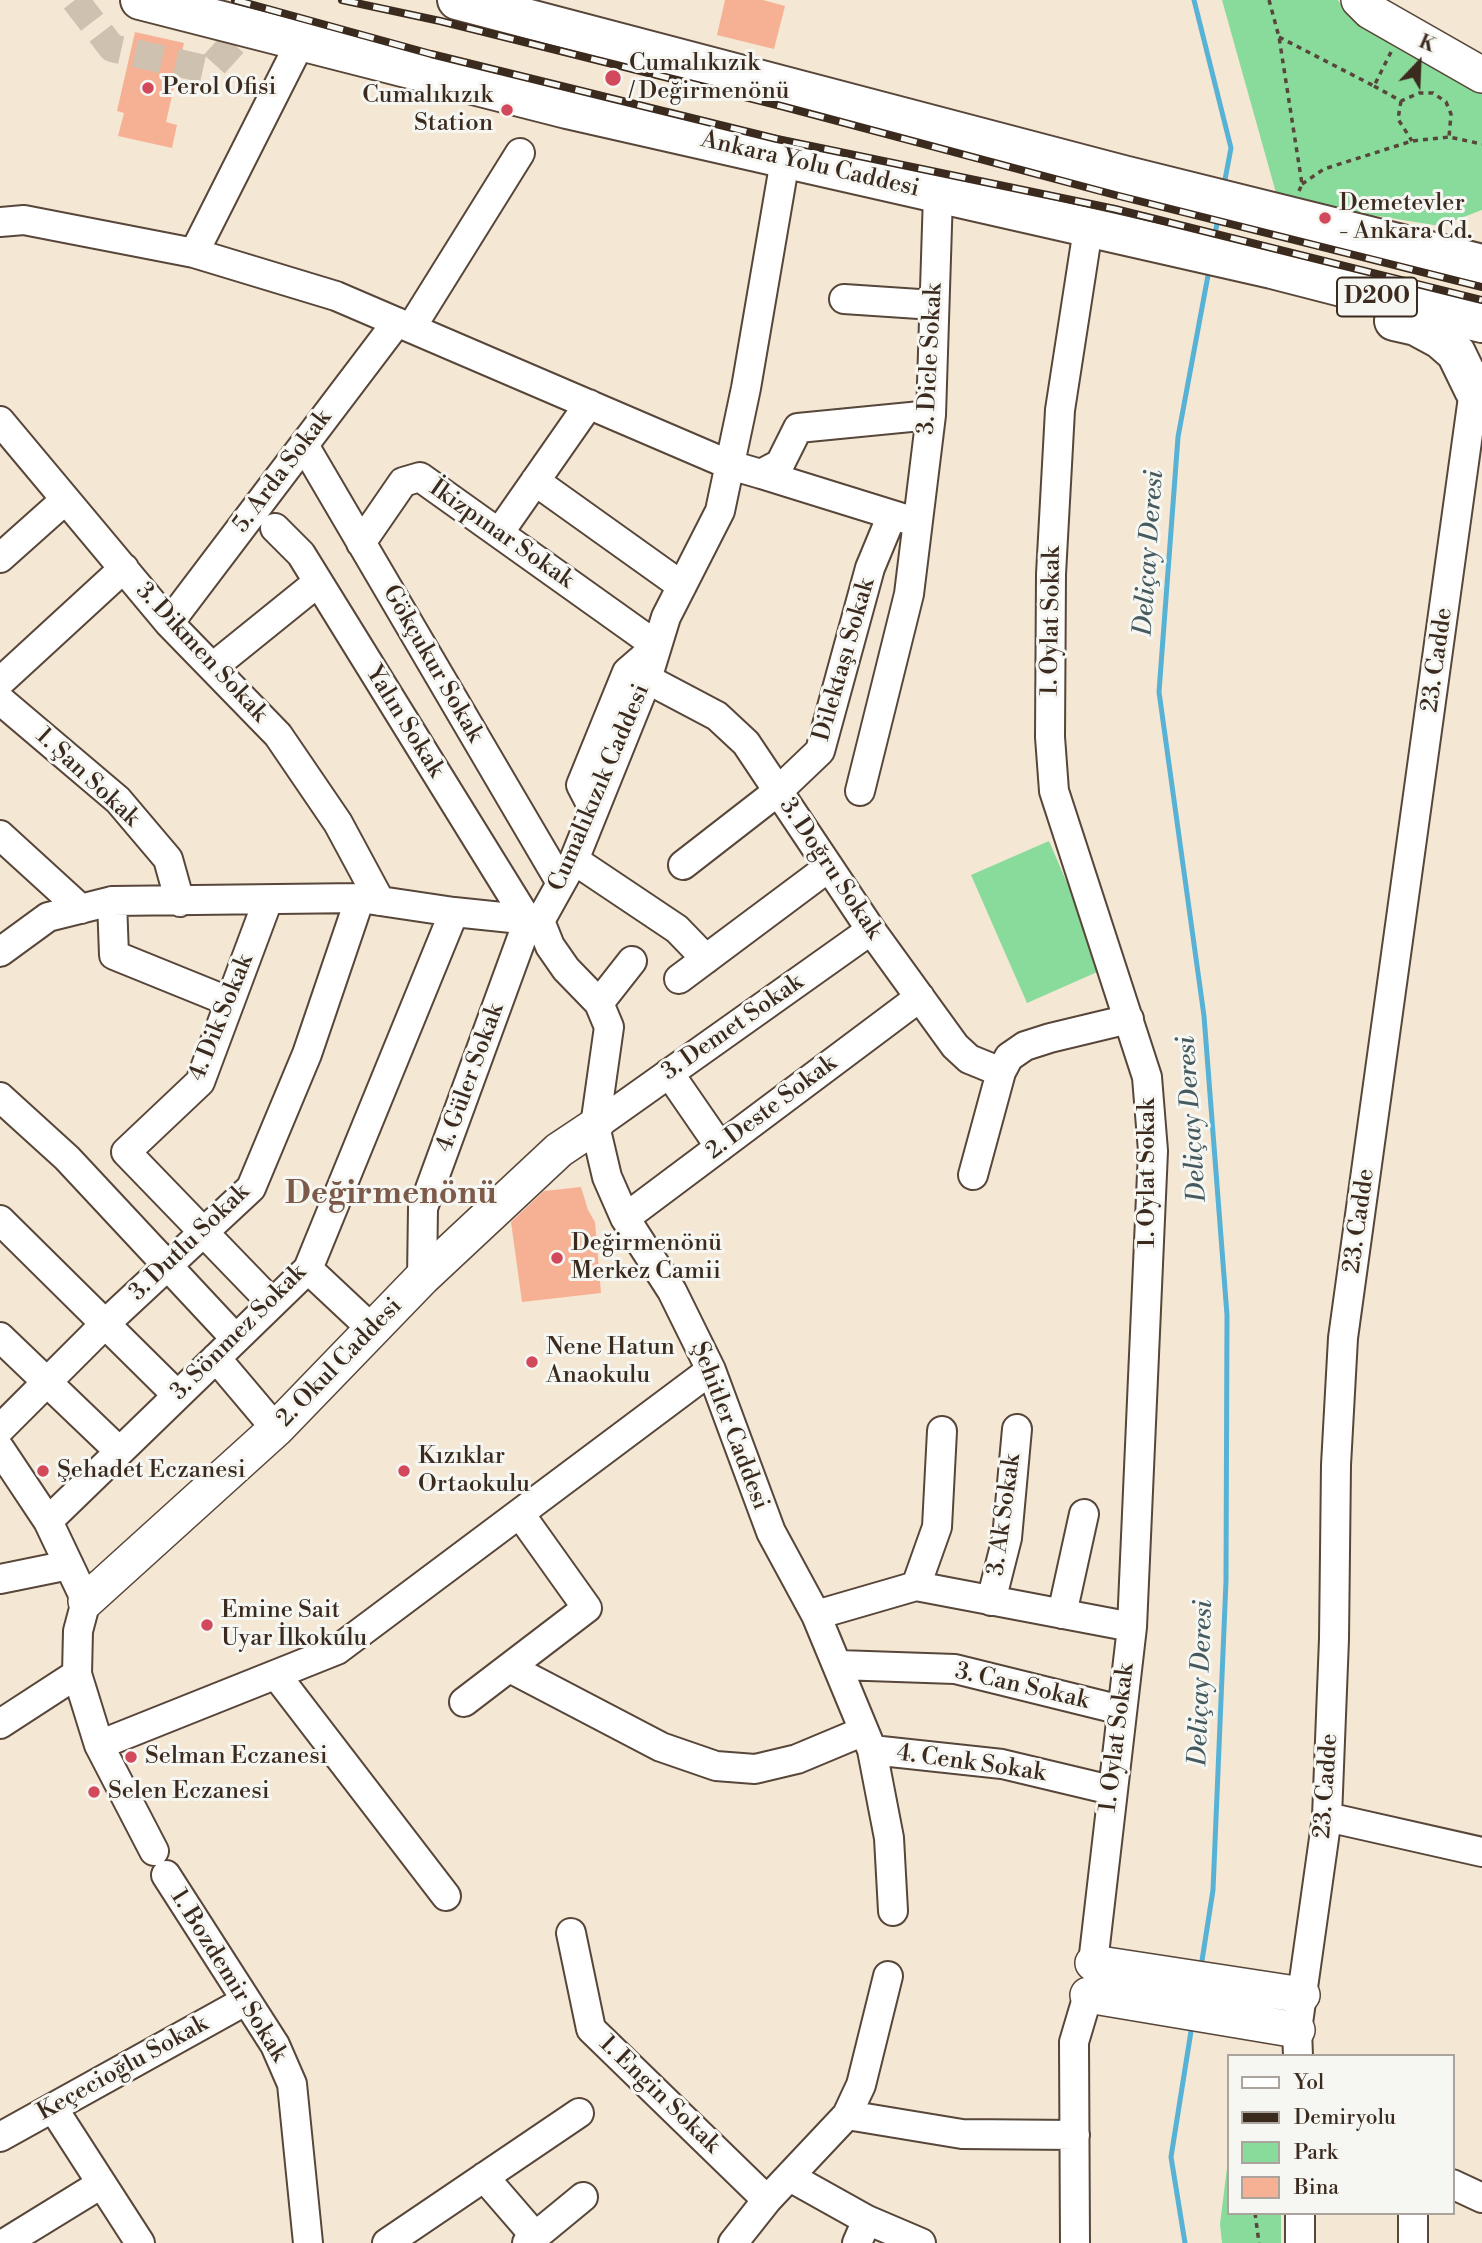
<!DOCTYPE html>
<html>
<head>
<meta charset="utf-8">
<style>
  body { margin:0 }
  #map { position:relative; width:1482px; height:2243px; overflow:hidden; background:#f4e7d3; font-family:"Libre Bodoni",serif }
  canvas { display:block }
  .legend { position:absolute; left:1227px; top:2054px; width:228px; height:161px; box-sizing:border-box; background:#f6f6f2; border:2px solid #aba49d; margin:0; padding:9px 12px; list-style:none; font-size:21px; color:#3b2a1e }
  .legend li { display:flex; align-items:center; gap:14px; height:35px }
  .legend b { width:35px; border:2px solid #aba49d }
  .north { position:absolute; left:1384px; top:28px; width:70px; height:70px; -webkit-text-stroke:5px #f6f6f2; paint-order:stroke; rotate:23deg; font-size:19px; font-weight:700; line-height:28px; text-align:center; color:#3b2a1e }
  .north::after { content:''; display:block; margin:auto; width:24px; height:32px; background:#3b2a1e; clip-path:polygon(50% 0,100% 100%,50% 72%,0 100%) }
</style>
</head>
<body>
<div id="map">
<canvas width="1482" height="2243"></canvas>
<ul class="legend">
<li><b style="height:9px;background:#fff"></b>Yol</li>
<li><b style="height:9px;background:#3b2a1e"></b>Demiryolu</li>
<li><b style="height:19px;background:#89db9b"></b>Park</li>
<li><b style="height:19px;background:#f6b195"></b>Bina</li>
</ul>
<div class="north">K</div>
</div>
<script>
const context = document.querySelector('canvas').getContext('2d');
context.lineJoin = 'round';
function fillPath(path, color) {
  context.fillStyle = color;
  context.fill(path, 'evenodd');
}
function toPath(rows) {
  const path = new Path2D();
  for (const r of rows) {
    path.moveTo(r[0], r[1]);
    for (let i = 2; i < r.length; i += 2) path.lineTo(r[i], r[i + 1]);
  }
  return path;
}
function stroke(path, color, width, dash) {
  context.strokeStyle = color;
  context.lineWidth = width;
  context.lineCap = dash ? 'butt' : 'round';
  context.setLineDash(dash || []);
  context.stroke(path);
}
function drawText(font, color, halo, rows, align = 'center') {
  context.font = font + ' "Libre Bodoni",serif';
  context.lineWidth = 6;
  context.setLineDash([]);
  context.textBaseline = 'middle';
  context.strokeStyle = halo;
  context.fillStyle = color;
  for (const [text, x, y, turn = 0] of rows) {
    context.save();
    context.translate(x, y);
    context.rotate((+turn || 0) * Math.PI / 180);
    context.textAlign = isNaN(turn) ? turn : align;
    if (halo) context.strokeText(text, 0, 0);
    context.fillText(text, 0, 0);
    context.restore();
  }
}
fillPath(toPath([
  [1222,0,1338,0,1346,13,1482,84,1482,210,1440,226,1278,200],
  [1049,841,1104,969,1027,1003,971,875],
  [1228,2160,1228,2213,1281,2213,1281,2243,1222,2243,1220,2224]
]), '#89db9b');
stroke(toPath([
  [1194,0,1231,148,1224,185],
  [1214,240,1219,212],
  [1201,1967,1213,1890,1226,1581,1227,1315,1204,1016,1159,692,1178,437,1209,270],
  [1185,2243,1171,2157,1192,2025]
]), '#58b2d6', 5);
fillPath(toPath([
  [725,0,763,0,785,6,774,49,717,35],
  [135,32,184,43,166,122,177,125,172,148,118,136,124,113,117,111],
  [581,1187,588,1210,595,1222,601,1293,522,1302,511,1222,544,1191]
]), '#f6b195');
stroke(toPath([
  [75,0,112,48,209,70,248,27]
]), '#cfc1af', 28, [28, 14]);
const minor = toPath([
  [0,222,24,220,194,253,336,296,730,465,761,474,780,464,798,428,931,415],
  [1088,229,1060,410,1051,574,1050,737,1054,791,1147,1077,1153,1151,1132,1627,1093,1963],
  [194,253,301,41],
  [844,299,934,305],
  [411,328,520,153],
  [0,421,169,623,278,735,338,823,380,901],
  [304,445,561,883],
  [761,474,909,520],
  [535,481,682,586],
  [275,528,301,554,528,921,423,1208,422,1278],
  [499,533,589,404],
  [361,543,403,482,420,477,657,646,627,672,581,785,594,810],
  [0,558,65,500],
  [169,623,397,322],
  [213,667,317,583],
  [647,679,717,716,746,743,871,930,955,1046,969,1059,1001,1072],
  [0,682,124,568],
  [0,700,118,800,168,859,180,902],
  [860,791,909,594,931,415,938,195],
  [0,835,81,909],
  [574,860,677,929,706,959],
  [683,865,777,792,820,751,870,568,892,515],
  [268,900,200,1082,126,1152,272,1303],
  [112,901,114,955,230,1002],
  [540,921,550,946,566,969,599,1003,609,1027,595,1126,607,1177,625,1218,672,1291,711,1370,771,1532,816,1615,872,1750,889,1838,893,1911],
  [0,952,48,917,112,901,360,898,454,912,540,921,574,860,647,679,666,617,720,511,746,388,785,160],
  [679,979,829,867],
  [599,1003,632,961],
  [669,1073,720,1147],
  [0,1097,67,1158,235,1338],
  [595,1126,871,930],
  [973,1175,1001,1072,1009,1057,1025,1046,1050,1038,1129,1019],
  [625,1218,920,997],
  [0,1220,177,1395],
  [308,1269,372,1329],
  [0,1337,119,1451],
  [216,1358,276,1429],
  [0,1429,106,1323,251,1188,307,1054,360,898],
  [0,1449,48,1521,86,1601,78,1631,77,1674,99,1745,154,1851],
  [48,1521,308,1269,454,912],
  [0,1579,69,1565],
  [916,1586,937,1527,942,1431],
  [991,1601,1007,1538,1017,1429],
  [1062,1614,1084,1514],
  [816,1615,916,1586,1132,1627],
  [839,1665,955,1669,1121,1710],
  [510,1668,661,1747,716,1766,755,1769,797,1759,864,1731],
  [277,1676,446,1896],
  [464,1702,587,1608,520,1514],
  [0,1724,77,1674],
  [99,1745,337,1650,711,1370],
  [872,1750,1002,1764,1111,1790],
  [1327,1817,1482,1852],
  [166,1875,275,2045,292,2084,308,2243],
  [571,1933,591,2029,767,2200],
  [1298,2056,1297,2030,1327,1817,1334,1639,1336,1465,1343,1338,1474,390],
  [53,2108,140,2243],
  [847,2115,962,2134,1075,2135],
  [0,2137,245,2001],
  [484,2177,535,2236],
  [790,2177,867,2220,921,2243],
  [1452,2184,1482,2198],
  [1413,2213,1413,2243],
  [5,2243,101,2184],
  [387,2243,579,2113],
  [527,2243,583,2197],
  [733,2243,767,2200,847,2115,861,2085,888,1976],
  [857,2243,867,2220],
  [1075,2243,1074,2042,1088,1995],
  [1300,2243,1300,2213]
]);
const major = toPath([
  [1359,0,1370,11,1482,75],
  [86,1601,276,1429,422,1278,559,1150,595,1126],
  [1093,1963,1302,1995],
  [1088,1995,1297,2030]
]);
const highway = toPath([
  [140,0,567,109,1272,269,1482,323],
  [457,0,1123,175,1482,264],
  [1394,321,1416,326,1440,339,1456,353,1474,390,1482,381]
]);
stroke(minor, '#574639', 32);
stroke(major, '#574639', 38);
stroke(highway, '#574639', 42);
stroke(toPath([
  [1269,0,1279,37,1302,184,1299,191],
  [1279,37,1374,86,1391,52],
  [1374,86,1401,101,1419,93,1433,93,1446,102,1451,114,1449,137,1482,144],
  [1401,101,1398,119,1412,141],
  [1302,184,1324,169,1412,141,1449,137],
  [1255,2213,1259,2243]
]), '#574639', 3.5, [5, 5]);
stroke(minor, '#fff', 28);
stroke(major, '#fff', 35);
stroke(highway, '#fff', 38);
const rail = toPath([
  [235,0,431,54,777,139,1115,209,1482,300],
  [342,0,440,21,781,106,1119,196,1482,287]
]);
stroke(rail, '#3b2a1e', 8);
stroke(rail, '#f6f6f2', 5, [16]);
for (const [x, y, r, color] of [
  [613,78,9,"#d1495b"],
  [148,88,7,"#d1495b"],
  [507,110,7,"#d1495b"],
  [1325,218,7,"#d1495b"],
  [557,1258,7,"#d1495b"],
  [532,1362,7,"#d1495b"],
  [43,1471,7,"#d1495b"],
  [404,1471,7,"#d1495b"],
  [207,1625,7,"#d1495b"],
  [131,1757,7,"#d1495b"],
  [94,1792,7,"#d1495b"]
]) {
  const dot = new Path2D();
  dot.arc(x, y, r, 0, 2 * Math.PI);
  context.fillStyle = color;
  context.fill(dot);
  stroke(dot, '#f6f6f2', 2.5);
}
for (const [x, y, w] of [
  [1377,297,80]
]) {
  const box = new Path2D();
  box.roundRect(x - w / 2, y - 19.5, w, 39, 5);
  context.fillStyle = '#f6f6f2';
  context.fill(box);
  stroke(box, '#3b2a1e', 2);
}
drawText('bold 23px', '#3b2a1e', null, [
  ["D200",1377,297]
]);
drawText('24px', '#3b2a1e', '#f6f6f2', [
  ["Cumalıkızık",629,64],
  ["/ Değirmenönü",629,92],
  ["Perol Ofisi",162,88],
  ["Cumalıkızık",493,96,"right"],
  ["Station",493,124,"right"],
  ["Demetevler",1339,204],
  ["- Ankara Cd.",1339,232],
  ["Değirmenönü",571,1244],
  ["Merkez Camii",571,1272],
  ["Nene Hatun",546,1348],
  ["Anaokulu",546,1376],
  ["Kızıklar",418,1457],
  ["Ortaokulu",418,1485],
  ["Şehadet Eczanesi",57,1471],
  ["Emine Sait",221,1611],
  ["Uyar İlkokulu",221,1639],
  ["Selman Eczanesi",145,1757],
  ["Selen Eczanesi",108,1792]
], 'left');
drawText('24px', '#3b2a1e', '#f6f6f2', [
  ["Ankara Yolu Caddesi",810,165,13],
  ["3. Dicle Sokak",931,359,-87],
  ["5. Arda Sokak",283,472,-53],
  ["İkizpınar Sokak",501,535,35],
  ["1. Oylat Sokak",1052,621,-89],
  ["3. Dikmen Sokak",201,653,47],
  ["Dilektaşı Sokak",845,660,-74],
  ["23. Cadde",1438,660,-82],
  ["Gökçukur Sokak",432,664,60],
  ["Yalın Sokak",404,722,58],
  ["1. Şan Sokak",87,778,43],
  ["Cumalıkızık Caddesi",600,788,-67],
  ["3. Doğru Sokak",830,869,56],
  ["4. Dik Sokak",222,1018,-68],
  ["3. Demet Sokak",733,1028,-35],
  ["4. Güler Sokak",471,1078,-70],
  ["2. Deste Sokak",772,1108,-37],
  ["1. Oylat Sokak",1148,1173,-90],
  ["23. Cadde",1360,1221,-82],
  ["3. Dutlu Sokak",190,1243,-44],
  ["3. Sönmez Sokak",239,1333,-45],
  ["2. Okul Caddesi",340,1363,-46],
  ["Şehitler Caddesi",729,1426,69],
  ["3. Ak Sokak",1005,1515,-82],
  ["3. Can Sokak",1022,1687,13],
  ["1. Oylat Sokak",1118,1738,-83],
  ["4. Cenk Sokak",971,1764,8],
  ["23. Cadde",1327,1786,-86],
  ["1. Bozdemir Sokak",228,1976,58],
  ["Keçecioğlu Sokak",123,2069,-29],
  ["1. Engin Sokak",659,2095,44]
]);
drawText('italic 26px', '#455a5e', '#f6f6f2', [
  ["Deliçay Deresi",1150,553,-86],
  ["Deliçay Deresi",1193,1119,-94],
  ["Deliçay Deresi",1202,1683,-88]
]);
drawText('bold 32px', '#7c5948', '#f6f6f2', [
  ["Değirmenönü",391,1195]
]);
</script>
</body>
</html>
